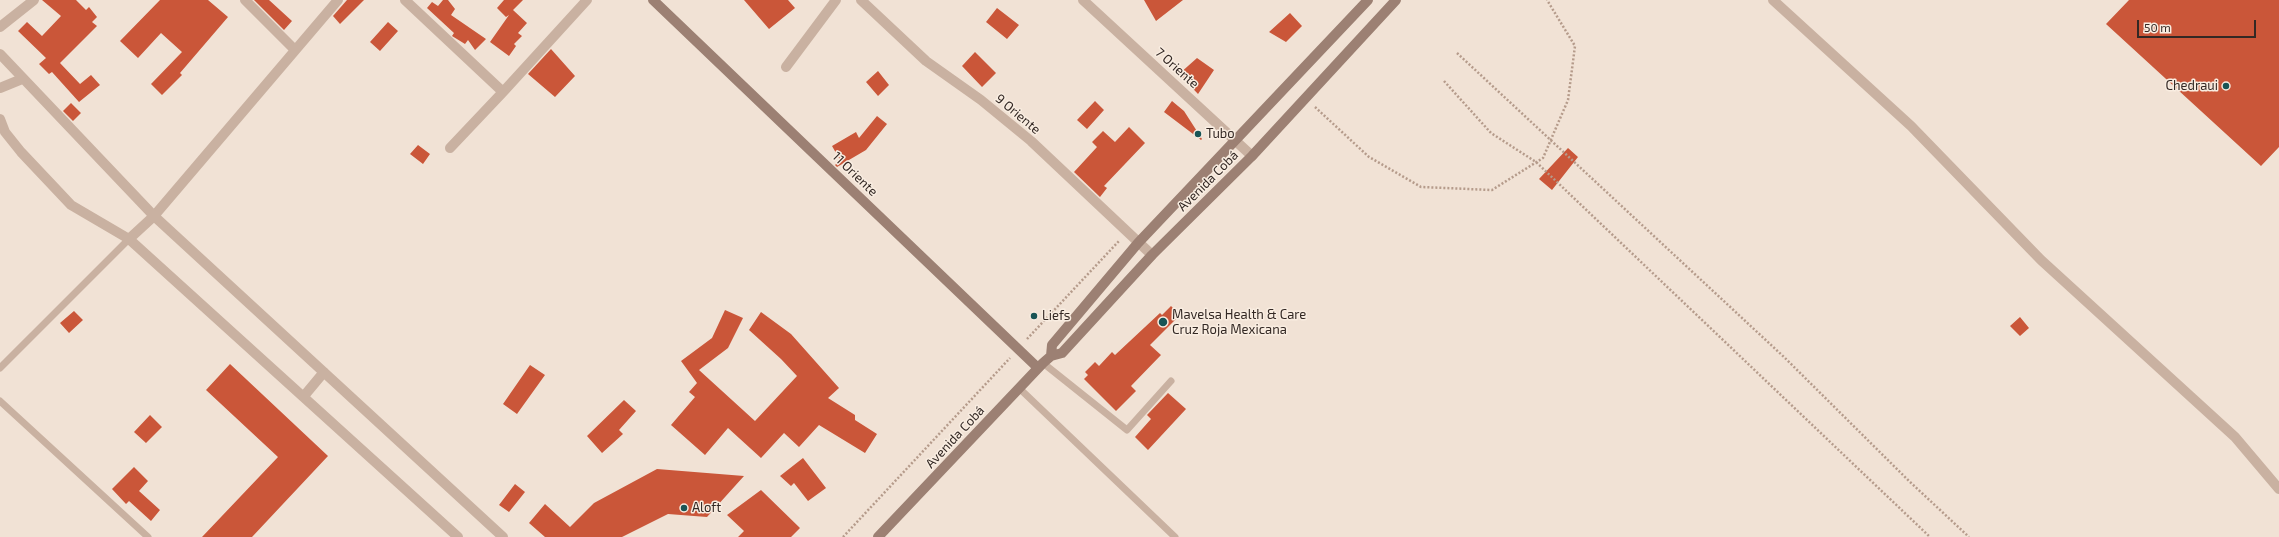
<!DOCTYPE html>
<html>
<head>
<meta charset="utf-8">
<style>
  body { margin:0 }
  #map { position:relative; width:2279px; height:537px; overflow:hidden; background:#f1e2d5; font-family:"Exo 2",sans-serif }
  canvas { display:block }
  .scale { position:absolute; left:2137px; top:20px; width:119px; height:18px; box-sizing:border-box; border:2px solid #332824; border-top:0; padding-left:5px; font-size:12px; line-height:14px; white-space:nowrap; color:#332824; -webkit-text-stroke:3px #f9ede1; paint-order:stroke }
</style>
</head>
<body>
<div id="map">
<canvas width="2279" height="537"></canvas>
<div class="scale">50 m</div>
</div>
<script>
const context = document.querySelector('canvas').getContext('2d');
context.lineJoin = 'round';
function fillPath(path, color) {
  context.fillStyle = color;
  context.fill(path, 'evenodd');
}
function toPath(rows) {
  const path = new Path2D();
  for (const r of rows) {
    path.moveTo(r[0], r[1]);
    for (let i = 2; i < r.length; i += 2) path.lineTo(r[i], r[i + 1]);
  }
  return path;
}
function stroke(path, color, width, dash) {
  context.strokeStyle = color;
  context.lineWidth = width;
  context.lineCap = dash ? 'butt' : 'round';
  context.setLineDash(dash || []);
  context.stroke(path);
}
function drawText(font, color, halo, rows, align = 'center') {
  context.font = font + ' "Exo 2",sans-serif';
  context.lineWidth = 3;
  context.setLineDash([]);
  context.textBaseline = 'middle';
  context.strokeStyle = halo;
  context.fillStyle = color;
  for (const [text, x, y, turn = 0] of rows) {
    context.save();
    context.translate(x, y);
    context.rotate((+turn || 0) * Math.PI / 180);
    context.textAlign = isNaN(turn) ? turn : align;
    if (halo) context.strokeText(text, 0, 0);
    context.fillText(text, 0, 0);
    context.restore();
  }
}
fillPath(toPath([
  [42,0,76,0,86,10,89,7,97,17,92,22,97,26,60,63,80,84,91,75,100,85,79,102,52,72,49,74,39,64,46,58,18,31,27,22,42,36,61,16],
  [160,0,208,0,228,17,180,73,182,75,162,95,151,84,182,52,161,33,138,58,120,41],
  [254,0,269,0,292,21,284,30],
  [347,0,364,0,340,24,333,16],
  [443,0,448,0,455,9,451,15,486,39,475,50,468,40,465,44,452,36,454,33,427,8,432,2,438,6],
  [504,0,523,0,513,10,527,23,518,33,522,36,514,44,516,46,509,56,490,42,509,15,506,17,497,8],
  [744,0,788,0,795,8,769,29],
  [1144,0,1183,0,1156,21],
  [2129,0,2279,0,2279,147,2261,166,2106,24],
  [997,8,1019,25,1007,39,986,22],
  [1290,13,1302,26,1286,42,1269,32],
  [388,22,398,31,380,51,370,42],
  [551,49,575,76,555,97,528,74],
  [975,52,996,73,982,87,962,66],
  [1197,58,1214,70,1198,94,1179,74],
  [878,71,889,85,878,96,866,82],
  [1095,101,1104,110,1087,129,1077,120],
  [1172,101,1184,111,1202,139,1201,140,1164,112],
  [71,103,81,113,73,121,63,111],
  [877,116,887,124,866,150,837,167,835,165,840,160,832,146,856,132,859,138],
  [1129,127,1145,143,1104,186,1107,188,1100,197,1074,172,1097,147,1092,142,1103,131,1115,142],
  [418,145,430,154,423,164,410,154],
  [1568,148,1578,157,1552,190,1539,179],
  [1171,306,1180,315,1150,345,1161,355,1131,386,1136,391,1116,411,1084,379,1088,375,1085,372,1095,362,1099,366,1112,352,1115,355,1160,313,1162,315],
  [725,310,743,318,728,348,699,370,755,421,797,376,781,359,749,330,761,312,791,334,839,388,828,398,855,415,855,420,877,434,865,453,819,425,799,447,784,433,761,458,728,428,705,455,671,425,695,397,689,392,697,383,681,361,712,338],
  [74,311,83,320,69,333,60,323],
  [2020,317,2029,328,2020,336,2010,326],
  [230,364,328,456,252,537,202,537,278,457,206,390],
  [530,365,545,375,517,414,503,404],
  [1168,393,1186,409,1148,450,1135,437,1151,419,1147,415],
  [624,400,636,411,619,430,623,434,602,453,587,436],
  [150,415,162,427,146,443,134,432],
  [803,458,826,488,808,501,794,483,791,486,780,476],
  [134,467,148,481,139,491,160,510,151,521,129,501,126,504,112,489],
  [657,469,744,476,707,517,668,514,622,537,545,537,529,523,545,504,570,527,594,503],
  [515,484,525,492,509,512,499,505],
  [761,490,800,528,791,537,738,537,744,531,727,515]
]), '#ca5639');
stroke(toPath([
  [1457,53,1784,357,1909,481,1969,537],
  [1444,81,1491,133,1536,162,1930,537],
  [1315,107,1369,157,1421,187,1492,190,1543,158,1568,100,1575,46,1547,0],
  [1027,339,1119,241],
  [843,537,1010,358]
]), '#b59b8b', 2.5, [2, 2]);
stroke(toPath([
  [1043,363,1127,430,1171,381],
  [0,368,129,239],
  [1019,388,1175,537],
  [0,401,148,537]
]), '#c9b1a1', 7);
stroke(toPath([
  [245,0,295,50],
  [405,0,503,92],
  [861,0,926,61,981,100,1031,141,1152,255],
  [1083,0,1252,156],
  [1773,0,1911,126,2041,260,2235,437,2279,489],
  [0,27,34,0],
  [0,54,154,216,503,537],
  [786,67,836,0],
  [0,88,22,79],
  [0,119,5,132,21,152,71,205,129,239,154,216,338,0],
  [450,148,503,92,587,0],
  [129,239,458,537],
  [304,396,324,372]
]), '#c9b1a1', 10);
stroke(toPath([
  [653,0,1038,368],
  [1051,356,1052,345,1138,243,1368,0],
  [878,537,1043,363,1051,356,1062,353,1152,255,1252,156,1396,0]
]), '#9c8073', 10);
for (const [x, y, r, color] of [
  [2226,86,4,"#195455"],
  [1198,134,4,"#195455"],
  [1034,316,4,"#195455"],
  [1163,322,5,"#195455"],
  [684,508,4,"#195455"]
]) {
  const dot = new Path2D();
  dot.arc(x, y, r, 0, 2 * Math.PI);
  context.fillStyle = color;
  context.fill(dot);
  stroke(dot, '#f9ede1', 1.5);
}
drawText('13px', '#332824', '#f9ede1', [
  ["7 Oriente",1177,68,42],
  ["9 Oriente",1018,114,40],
  ["11 Oriente",855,174,44],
  ["Avenida Cobá",1208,181,-45],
  ["Avenida Cobá",955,437,-47]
]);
drawText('13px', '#332824', '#f9ede1', [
  ["Chedraui",2218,86,"right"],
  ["Tubo",1206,134],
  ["Mavelsa Health & Care",1172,315],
  ["Cruz Roja Mexicana",1172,330],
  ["Liefs",1042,316],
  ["Aloft",692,508]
], 'left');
</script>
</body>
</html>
